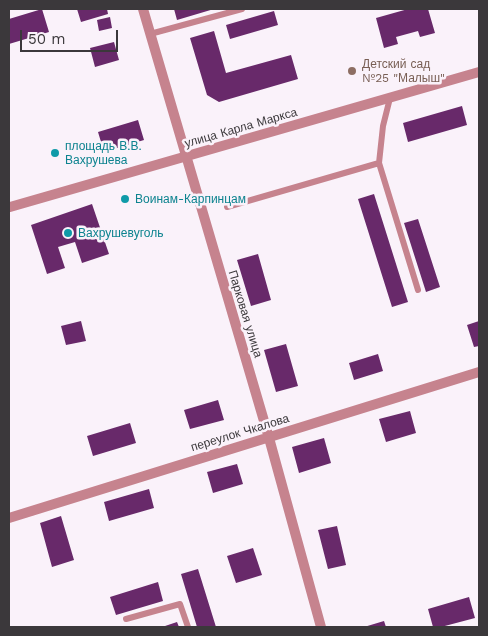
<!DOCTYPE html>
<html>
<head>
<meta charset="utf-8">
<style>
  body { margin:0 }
  #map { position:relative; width:488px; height:636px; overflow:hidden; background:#faf2fa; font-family:"Work Sans",sans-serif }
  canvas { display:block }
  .frame { position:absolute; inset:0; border:10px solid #3b383b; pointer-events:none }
  .scale { position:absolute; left:20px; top:30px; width:98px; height:22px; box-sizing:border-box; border:2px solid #3b383b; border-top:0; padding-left:6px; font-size:15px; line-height:18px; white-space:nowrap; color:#3b383b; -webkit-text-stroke:4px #faf2fa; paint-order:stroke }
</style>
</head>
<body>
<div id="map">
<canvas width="488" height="636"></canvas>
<div class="frame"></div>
<div class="scale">50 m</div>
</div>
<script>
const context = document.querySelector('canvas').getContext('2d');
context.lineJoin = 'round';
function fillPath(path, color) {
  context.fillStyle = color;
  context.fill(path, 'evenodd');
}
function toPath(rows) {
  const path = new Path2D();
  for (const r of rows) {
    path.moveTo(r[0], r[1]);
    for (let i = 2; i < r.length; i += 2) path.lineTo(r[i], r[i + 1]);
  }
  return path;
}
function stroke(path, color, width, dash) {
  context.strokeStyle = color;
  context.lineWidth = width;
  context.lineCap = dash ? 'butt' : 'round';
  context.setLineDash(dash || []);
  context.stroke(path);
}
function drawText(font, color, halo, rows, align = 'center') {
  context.font = font + ' "Work Sans",sans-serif';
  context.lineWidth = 5;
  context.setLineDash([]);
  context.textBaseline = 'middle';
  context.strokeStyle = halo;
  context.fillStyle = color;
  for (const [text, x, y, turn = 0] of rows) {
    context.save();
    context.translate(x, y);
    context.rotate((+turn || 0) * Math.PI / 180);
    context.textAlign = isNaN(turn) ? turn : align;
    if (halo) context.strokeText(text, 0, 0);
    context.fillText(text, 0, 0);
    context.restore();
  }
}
fillPath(toPath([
  [42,9,49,32,9,44,9,19],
  [77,9,107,9,108,14,81,22],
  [174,9,214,9,177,20],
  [408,9,428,9,435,33,420,37,418,31,396,37,398,44,384,48,376,18],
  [274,11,278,25,230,39,226,25],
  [110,17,112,28,99,31,97,20],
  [214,31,226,73,291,55,298,79,219,102,207,95,190,38],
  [114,42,119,60,95,67,90,48],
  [462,106,467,125,408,142,403,123],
  [138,120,144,140,104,152,98,132],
  [374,194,408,302,392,307,358,199],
  [92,204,109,254,82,263,75,242,58,247,65,268,47,274,31,225],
  [418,219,440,287,426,292,404,223],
  [258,254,271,300,251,306,237,260],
  [81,321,86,341,66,345,61,326],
  [479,321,479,346,474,347,467,325],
  [286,344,298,386,276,392,264,350],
  [378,354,383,371,354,380,349,363],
  [218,400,224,420,190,429,184,410],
  [410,411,416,433,386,442,379,419],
  [130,423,136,443,93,456,87,436],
  [324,438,331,463,299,473,292,447],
  [237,464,243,484,213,493,207,472],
  [149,489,154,508,109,521,104,502],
  [61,516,74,560,52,567,40,523],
  [337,526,346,565,328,569,318,530],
  [253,548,262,575,236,583,227,556],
  [198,569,216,627,197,627,181,574],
  [158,582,163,601,116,615,110,597],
  [469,597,475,618,441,627,433,627,428,609],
  [384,621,386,627,364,627],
  [177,622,179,627,162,627]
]), '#68296a');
stroke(toPath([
  [150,34,242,9],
  [379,163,418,290],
  [227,207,379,163,383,126,390,98],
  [126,619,180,604,188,627]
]), '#c6838e', 6);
stroke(toPath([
  [143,9,269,438,321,627],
  [10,207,479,72],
  [9,518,479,372]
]), '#c6838e', 10);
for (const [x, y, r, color] of [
  [352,71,5,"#8d6e63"],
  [55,153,5,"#0f9aa8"],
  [125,199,5,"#0f9aa8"],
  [68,233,5,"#0f9aa8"]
]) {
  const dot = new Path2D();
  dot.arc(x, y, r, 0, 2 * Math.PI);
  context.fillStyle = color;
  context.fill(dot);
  stroke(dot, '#faf2fa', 2);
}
drawText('12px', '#785e54', '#faf2fa', [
  ["Детский сад",362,64],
  ["№25 \"Малыш\"",362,78]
], 'left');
drawText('12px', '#3b383b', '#faf2fa', [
  ["улица Карла Маркса",241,128,-16],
  ["Парковая улица",245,314,73],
  ["переулок Чкалова",240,433,-17]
]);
drawText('12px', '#0d838f', '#faf2fa', [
  ["площадь В.В.",65,146],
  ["Вахрушева",65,160],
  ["Воинам-Карпинцам",135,199],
  ["Вахрушевуголь",78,233]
], 'left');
</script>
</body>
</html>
